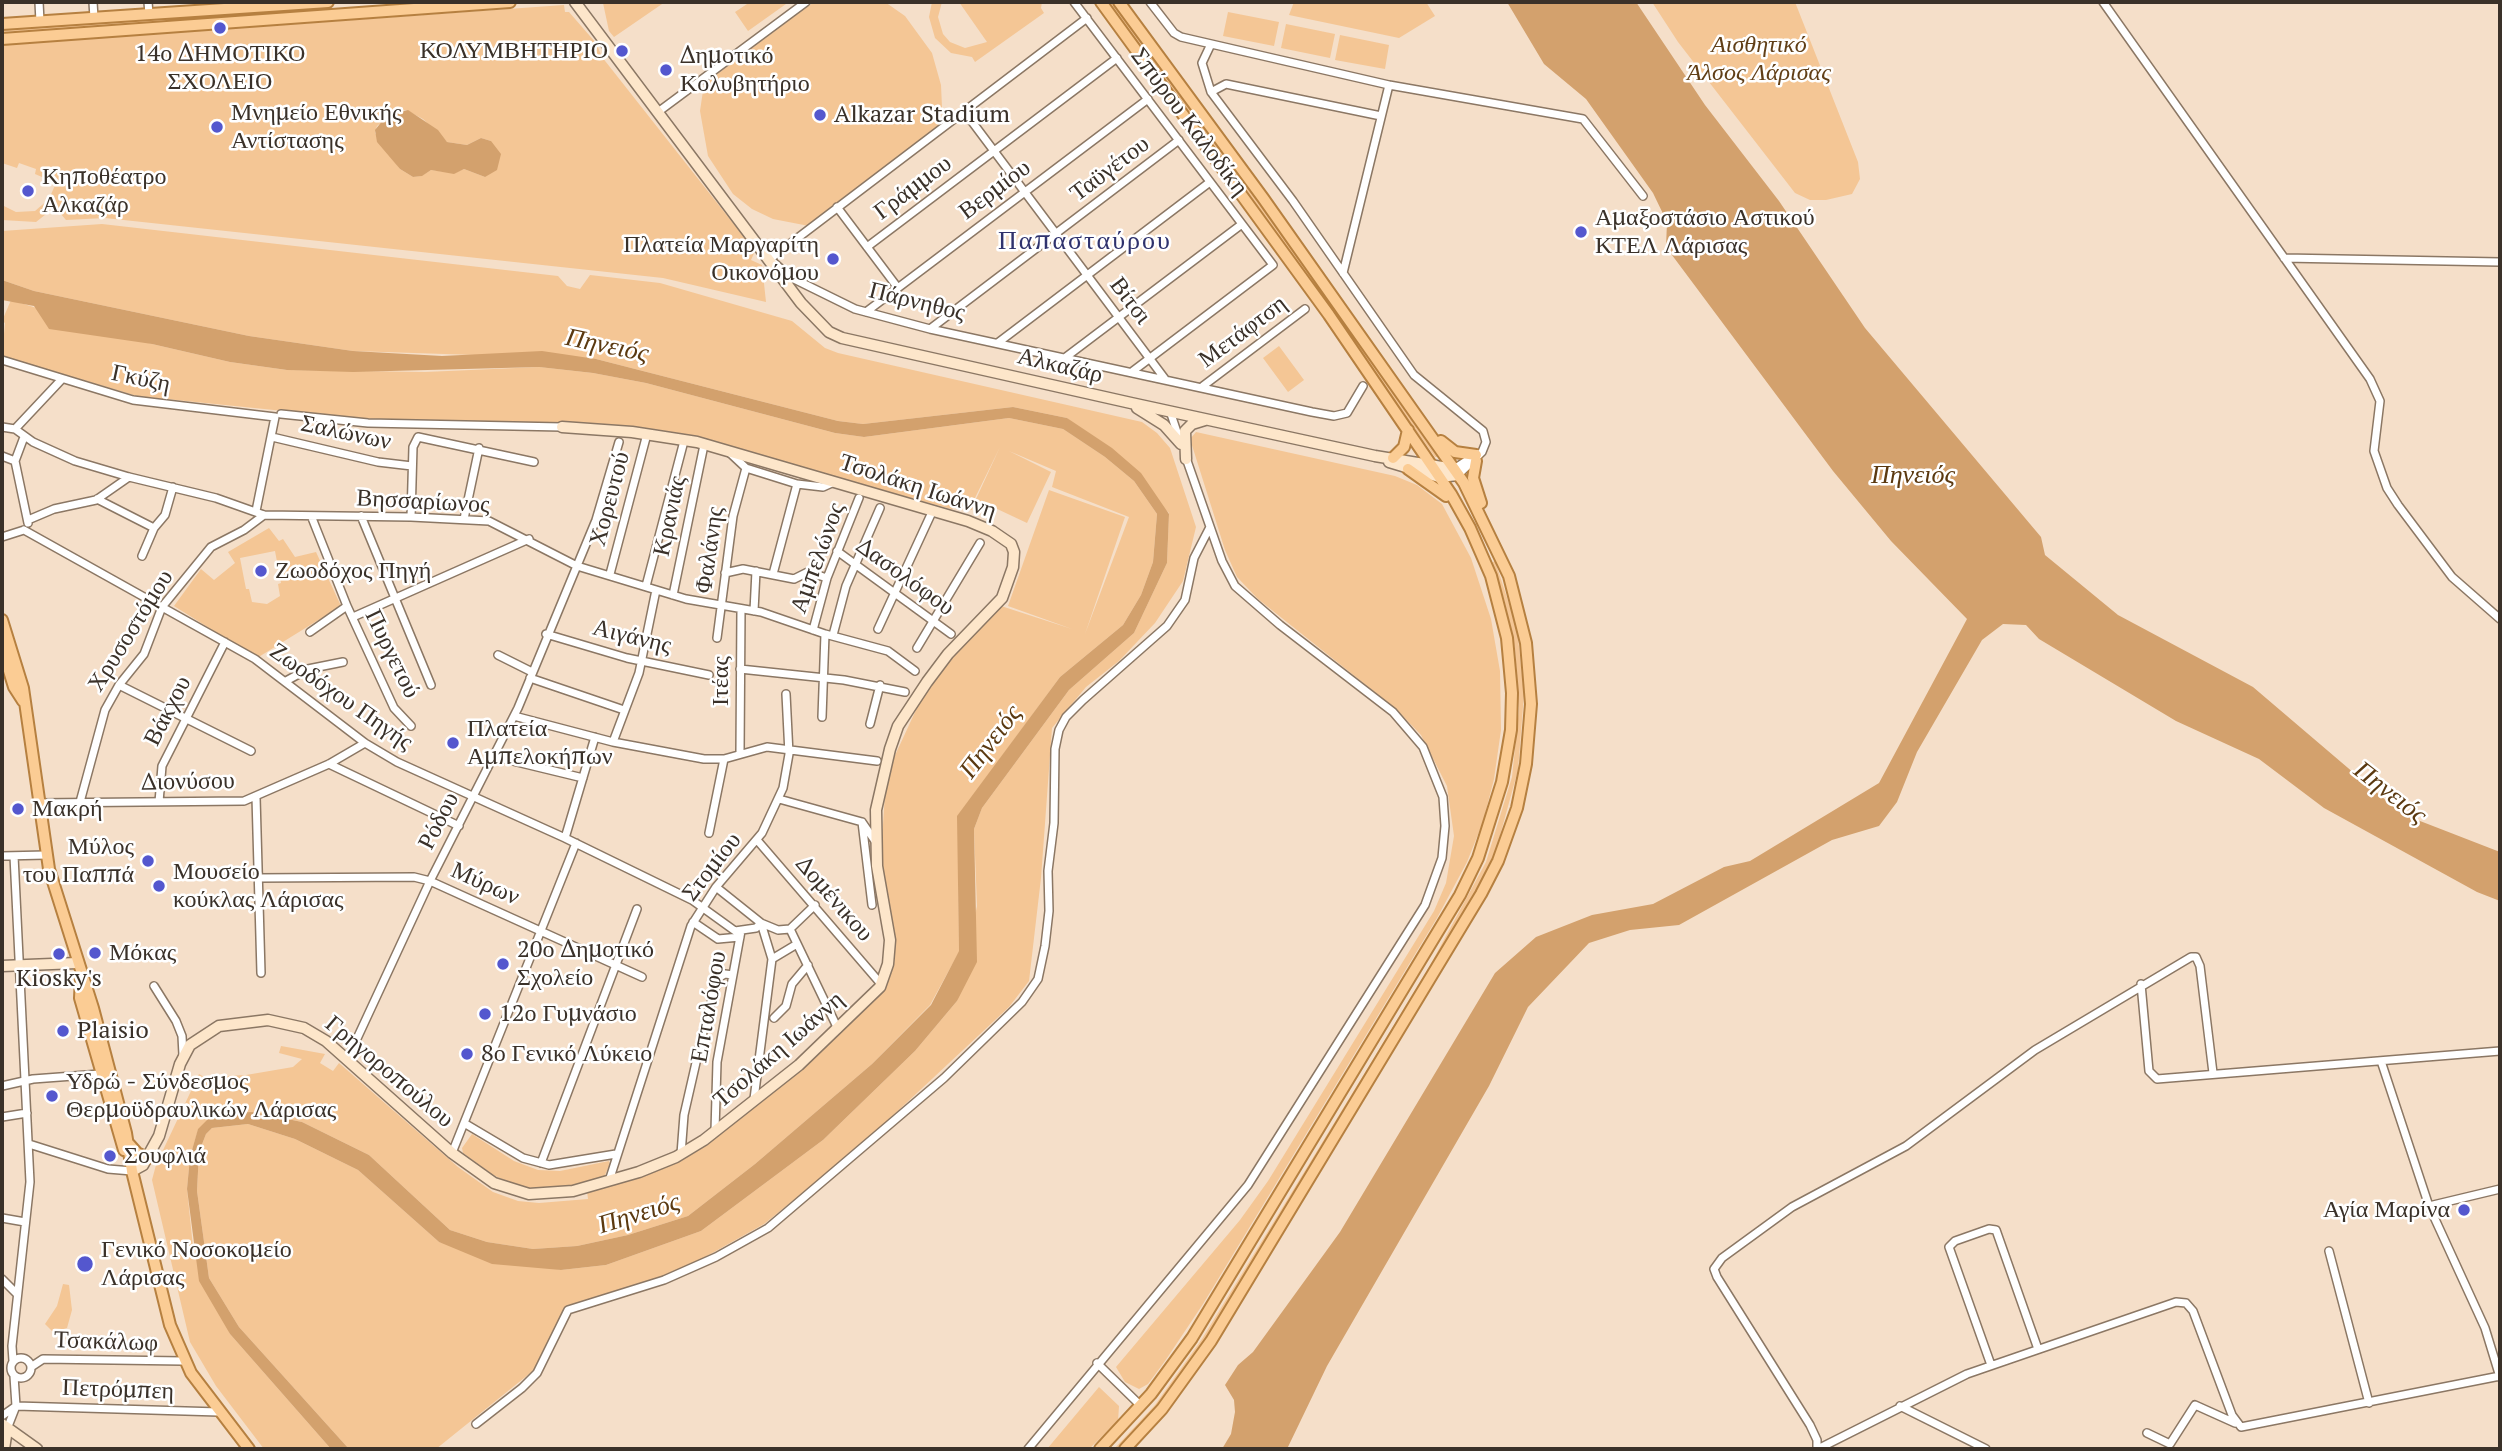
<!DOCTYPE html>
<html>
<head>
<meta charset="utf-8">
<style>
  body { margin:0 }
  #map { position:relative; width:2502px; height:1451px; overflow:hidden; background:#f5dfc9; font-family:"PT Serif",serif }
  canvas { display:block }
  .frame { position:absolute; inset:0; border:4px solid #3a3129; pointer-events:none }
</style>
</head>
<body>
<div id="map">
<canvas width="2502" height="1451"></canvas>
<div class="frame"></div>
</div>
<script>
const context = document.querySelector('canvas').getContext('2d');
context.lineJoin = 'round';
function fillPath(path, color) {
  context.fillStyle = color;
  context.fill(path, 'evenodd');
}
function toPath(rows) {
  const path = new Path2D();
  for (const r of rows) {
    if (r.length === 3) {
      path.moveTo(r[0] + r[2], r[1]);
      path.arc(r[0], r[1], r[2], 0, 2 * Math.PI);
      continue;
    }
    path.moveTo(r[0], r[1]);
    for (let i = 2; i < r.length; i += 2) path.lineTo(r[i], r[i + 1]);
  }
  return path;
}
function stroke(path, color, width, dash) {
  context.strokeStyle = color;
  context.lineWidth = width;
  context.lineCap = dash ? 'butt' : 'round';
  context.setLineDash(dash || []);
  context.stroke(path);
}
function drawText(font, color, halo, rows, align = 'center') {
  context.font = font + ' "PT Serif",serif';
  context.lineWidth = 5;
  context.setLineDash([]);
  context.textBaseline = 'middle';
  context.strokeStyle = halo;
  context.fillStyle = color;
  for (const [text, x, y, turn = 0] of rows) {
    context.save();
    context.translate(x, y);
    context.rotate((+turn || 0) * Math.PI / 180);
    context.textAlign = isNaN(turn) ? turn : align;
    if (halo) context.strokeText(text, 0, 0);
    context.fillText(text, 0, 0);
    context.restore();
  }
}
fillPath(toPath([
  [665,2,614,37,609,31,603,3],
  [750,2,784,2,786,4,748,31,735,12],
  [814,2,885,2,905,16,932,53,941,85,942,107,938,129,809,226,773,219,752,209,733,194,708,156,700,111,704,84],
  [932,2,942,2,938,17,943,34,950,42,965,48,987,42,959,2,1042,2,1041,8,1044,13,975,62,972,57,951,53,935,38,929,17],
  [1108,2,1113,2,1414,416,1440,457,1435,457],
  [1294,2,1426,2,1435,16,1399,38,1289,15],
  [1652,2,1795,2,1858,162,1860,179,1852,194,1826,200,1810,200,1795,193,1678,42],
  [564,5,565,12,569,12,596,43,602,57,755,251,751,260,762,265,766,302,663,278,105,218,66,220,55,207,36,222,2,220,2,205,16,212,35,211,49,199,56,183,35,174,36,169,19,163,17,168,2,163,2,45],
  [406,110,423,119,447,142,467,145,481,138,491,141,485,177,464,169,454,173,431,170,421,176,413,177,400,169,375,133,377,126,395,111],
  [303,8,303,12,236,18,4,32,4,29],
  [1228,12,1279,22,1274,46,1223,36],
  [1286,24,1335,34,1330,58,1281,48],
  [1340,35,1389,45,1385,69,1335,60],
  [102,224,558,276,567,286,580,289,590,275,660,283,792,321,825,348,838,353,1142,422,1157,433,1170,448,1196,527,1183,581,1155,623,1119,661,1086,687,1052,728,1041,878,1029,981,1009,1007,857,1149,764,1224,664,1280,570,1309,539,1366,436,1449,349,1449,239,1327,209,1278,197,1191,199,1152,206,1134,212,1128,248,1124,295,1139,358,1170,439,1242,561,1270,606,1265,701,1231,823,1140,915,1051,957,1001,977,906,974,829,982,808,1069,690,1134,633,1167,563,1169,513,1067,418,1013,407,863,424,838,421,596,359,353,351,249,336,34,291,2,280,2,231],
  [11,300,152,344,230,362,287,370,425,372,539,367,593,373,646,383,835,433,864,437,1009,418,1063,429,1105,457,1134,481,1157,514,1153,562,1141,595,1123,625,1060,677,958,816,959,952,930,1005,872,1064,755,1164,688,1216,628,1235,577,1246,533,1249,487,1242,450,1230,369,1155,302,1122,254,1112,198,1130,190,1157,187,1189,193,1247,230,1334,331,1449,264,1449,216,1386,190,1342,152,1180,156,1165,199,1074,204,1077,246,1075,293,1067,302,1059,279,1053,281,1046,325,1054,320,1063,333,1071,339,1063,458,1167,493,1192,518,1201,539,1203,588,1199,587,1191,629,1180,694,1153,836,1038,879,993,892,960,881,857,885,793,891,764,922,697,951,657,1001,606,1072,629,1008,606,1049,490,1125,517,1085,634,1129,517,1052,487,1056,471,1009,451,1051,472,1027,523,976,499,1000,447,974,500,972,510,951,509,711,444,549,422,514,424,352,418,137,396,2,356,5,323,2,321],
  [1279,346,1304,380,1288,392,1263,358],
  [1196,432,1395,476,1417,485,1442,504,1471,558,1491,619,1500,671,1501,730,1494,779,1483,822,1467,862,1437,918,1203,1304,1165,1361,1148,1384,1139,1389,1125,1382,1116,1367,1240,1220,1268,1181,1434,911,1446,883,1454,836,1447,786,1421,735,1396,709,1258,599,1237,577,1225,550,1190,439],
  [269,528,279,541,283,539,295,557,316,552,341,606,257,658,174,606,201,569,214,580,235,563,228,552],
  [275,551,281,583,278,584,280,596,267,604,252,602,249,589,246,589,240,558],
  [1495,561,1517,628,1524,694,1518,770,1496,850,1465,914,1194,1358,1150,1417,1120,1449,1114,1449,1155,1405,1202,1339,1427,971,1486,862,1512,777,1519,709,1515,649,1504,599,1491,563],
  [472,1134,514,1161,538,1170,560,1171,609,1161,610,1164,604,1177,582,1184,546,1189,520,1187,493,1175,463,1153,462,1148],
  [63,1284,69,1285,72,1310,67,1328,53,1332,45,1324,57,1306],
  [1099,1387,1119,1406,1118,1421,1089,1449,1047,1449]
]), '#f4c695');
fillPath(toPath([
  [1507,2,1636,2,1705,105,1779,201,1865,328,2041,537,2045,555,2118,615,2253,687,2402,814,2500,852,2500,901,2477,892,2324,808,2259,759,2176,721,2039,639,2026,625,2003,624,1982,640,1917,752,1897,802,1879,826,1832,840,1679,925,1630,930,1589,943,1528,1007,1489,1086,1327,1366,1287,1449,1222,1449,1231,1434,1235,1412,1234,1400,1225,1385,1238,1365,1253,1352,1340,1232,1495,973,1536,937,1592,915,1653,904,1724,867,1750,861,1879,783,1967,619,1891,541,1833,471,1666,247,1667,222,1653,193,1586,99,1544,64],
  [408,110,438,130,447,142,467,145,481,138,491,141,501,154,497,170,485,177,464,169,454,174,431,170,422,176,413,177,400,169,377,142,375,130,387,115],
  [2,280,34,291,249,336,353,351,442,356,542,351,596,359,838,421,863,424,1013,407,1067,418,1112,448,1141,473,1169,514,1167,563,1134,633,1069,690,982,808,974,829,977,962,957,1001,915,1051,823,1140,701,1231,606,1265,561,1270,492,1264,439,1242,358,1170,295,1139,248,1124,212,1128,206,1134,199,1152,197,1191,209,1278,239,1327,349,1449,331,1449,230,1334,199,1281,187,1189,190,1157,198,1129,208,1119,229,1113,254,1112,302,1122,369,1155,450,1230,487,1242,533,1249,577,1246,628,1235,688,1216,755,1164,872,1064,931,1005,959,951,957,816,1060,677,1123,625,1141,595,1153,562,1157,514,1134,481,1105,457,1063,429,1009,418,864,437,835,433,646,383,593,373,539,367,353,372,287,370,230,362,152,344,49,329,34,306,2,300]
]), '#d3a16d');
const street = toPath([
  [39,2,40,22],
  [93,2,94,18],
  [148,2,149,14],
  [1074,2,1273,265,1133,371],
  [1150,2,1174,33,1181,37,1389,85,1583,119,1643,196],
  [2103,2,2370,379,2380,401,2374,451,2387,488,2398,505,2452,577,2500,619],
  [1087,18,770,259,790,277,855,309,930,329,1312,412,1334,416,1347,413,1363,386],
  [1211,44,1202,63,1211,92,1293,201,1414,375,1483,431,1486,442,1482,452,1458,475],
  [1211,92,1226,84,1381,116],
  [964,111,1165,379],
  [658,112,806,2],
  [837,207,898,288],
  [867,247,1117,58],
  [2284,258,2500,262],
  [1343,273,1389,85],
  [866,312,1148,99],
  [930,329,1179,140],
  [999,342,1210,182],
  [1066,357,1242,224],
  [2,360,133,400,275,417,256,511],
  [1203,386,1305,309],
  [1170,411,1180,441],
  [281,414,368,423,562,427],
  [2,427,15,429,33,442,75,461,129,477,216,498,264,515,411,517,489,521,577,566,686,599,761,612,825,634,888,651,915,671],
  [15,429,62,379],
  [24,437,15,461,28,523],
  [272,437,378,462,412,466],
  [730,453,746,468,797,484],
  [2,456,15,461],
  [1454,469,1477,454],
  [97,499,154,528],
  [361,516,431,685],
  [411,517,413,447,418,437,534,462],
  [312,518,347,606,394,708,411,726],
  [464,519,479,448],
  [28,520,54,509,96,500,129,477],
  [24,530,255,659,365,743,397,762,565,838,692,900,735,931,756,928,761,923,778,930,790,929,838,1029],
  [2,537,24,530],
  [837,551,951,634],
  [142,556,154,528,165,515,173,487],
  [725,573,743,569,794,579,808,572,827,578],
  [610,574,647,434],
  [773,574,797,484,823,487,834,482],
  [646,586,684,441],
  [673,595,704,445],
  [754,611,756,571],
  [353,617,529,539],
  [878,629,933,510],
  [813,630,827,578,859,498],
  [310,632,347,606],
  [546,634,627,658,709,675],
  [833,635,846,586,880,508],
  [717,638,733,516,746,468],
  [917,648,980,543],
  [498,655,532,672],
  [740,669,844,680,905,692],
  [530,678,624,710],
  [286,681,308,669,343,662],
  [119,685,251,751],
  [514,716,613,742,704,759,724,759,767,747,877,761],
  [822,717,825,634],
  [870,724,880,685],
  [613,742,639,673,656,590],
  [740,753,741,609],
  [492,756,583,778],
  [329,764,459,826],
  [256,797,261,973],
  [779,799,862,822,875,841],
  [80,802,105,710,119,685,144,654,162,607,211,547,244,530,264,515],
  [159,802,162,766,225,642],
  [39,803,244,801,329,764,365,743],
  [862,822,872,905],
  [709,833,724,759],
  [565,838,595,737],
  [757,840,881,984],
  [2,856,46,855],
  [258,878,414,877,430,881,642,977],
  [716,887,761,923,772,959,754,1099],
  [693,922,718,939,740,937],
  [790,929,815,905],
  [772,959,797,944],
  [2141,984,2149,1071,2157,1079,2500,1051],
  [154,986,176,1021,182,1036,183,1055],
  [774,1018,786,1006,792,984,808,965],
  [348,1058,430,881,518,708,596,520,619,442],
  [2381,1061,2429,1206,2485,1328,2500,1377],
  [2,1086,33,1079,100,1074],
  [2,1117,27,1113],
  [464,1123,523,1158,549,1165,616,1154],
  [715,1131,717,1062,741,931],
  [29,1144,108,1169,132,1171],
  [452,1153,576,843],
  [681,1154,684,1115,703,1032,718,978,725,974,733,975],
  [541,1163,637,909],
  [609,1181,691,926,716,887,762,833,783,788,789,754,786,694],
  [2429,1206,2500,1189],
  [2,1218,25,1222],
  [2329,1251,2369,1403],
  [2,1279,17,1294],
  [21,1368,10],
  [13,1361,12,1346,30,1182,14,856],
  [1097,1363,1141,1406],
  [1991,1365,1949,1247,1955,1241,1989,1229,1996,1230,2038,1349],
  [31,1367,43,1359,183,1361],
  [16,1406,219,1412],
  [1900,1406,1986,1449],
  [2,1416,16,1406],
  [476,1424,522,1388,537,1373,568,1310,664,1280,716,1257,768,1228,944,1078,1022,1002,1038,979,1045,946,1049,911,1048,871,1054,823,1055,749,1059,730,1066,717,1083,700,1167,626,1185,600,1194,558,1210,527],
  [7,1429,16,1406,14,1376],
  [2147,1433,2170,1444,2195,1405,2235,1423],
  [1028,1449,1248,1185,1425,905,1442,858,1445,826,1443,797,1423,747,1393,712,1280,625,1235,586,1222,561,1185,455],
  [1817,1449,1817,1440,1810,1425,1717,1277,1714,1269,1722,1258,1792,1207,1906,1146,2035,1050,2191,957,2196,957,2200,966,2213,1073],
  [1818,1449,1967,1374,2176,1302,2186,1303,2193,1311,2232,1415,2241,1427,2500,1376]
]);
const secondary = toPath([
  [575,2,801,303,829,332,842,338,1131,403,1375,456,1454,469],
  [1137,408,1164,425,1181,444],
  [1186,459,1185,431,1192,424,1205,420],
  [1389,462,1439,477,1458,475],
  [2,966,77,963],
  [132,1171,143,1165,159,1136,180,1064,190,1045,219,1026,268,1020,304,1028,326,1041,452,1153,494,1183,529,1194,573,1191,639,1172,676,1157,704,1140,799,1065,880,987,888,964,890,940,877,866,876,810,890,749,898,726,927,682,948,654,1002,598,1013,567,1014,552,1011,544,992,531,968,521,697,442,632,432,562,427],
  [2,1424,37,1449],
  [4,1449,7,1429]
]);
const primary = toPath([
  [1119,2,1263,198,1464,483,1509,576,1526,643,1531,704,1526,764,1517,808,1498,861,1481,894,1211,1341,1162,1409,1125,1449],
  [2,24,328,2],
  [2,39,510,2],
  [1441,441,1455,452,1476,455],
  [1393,458,1404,447,1408,430],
  [1476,461,1473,478,1481,503],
  [1408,469,1446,496],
  [2,620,23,688,49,869,93,1008,126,1133,132,1171,170,1325,191,1373,249,1449],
  [2,648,14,687,23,701],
  [81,977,80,998,124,1150],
  [129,1144,137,1153,148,1158],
  [1100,1449,1151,1394,1192,1338,1460,895,1478,858,1502,782,1511,730,1512,693,1507,638,1491,576,1470,528,1451,494,1329,315,1101,2]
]);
stroke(street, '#8b7764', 10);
stroke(secondary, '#8b7764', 13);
stroke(primary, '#b68040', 14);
stroke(street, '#fff', 7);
stroke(secondary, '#fde6ca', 10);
stroke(primary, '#fbcc94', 10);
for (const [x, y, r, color] of [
  [220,28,7,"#5457ce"],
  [622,51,7,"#5457ce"],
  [666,70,7,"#5457ce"],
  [820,115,7,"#5457ce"],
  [217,127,7,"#5457ce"],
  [28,191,7,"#5457ce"],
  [1581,232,7,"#5457ce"],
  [833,259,7,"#5457ce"],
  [261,571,7,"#5457ce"],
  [453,743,7,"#5457ce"],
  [18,809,7,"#5457ce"],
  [148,861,7,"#5457ce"],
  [159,886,7,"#5457ce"],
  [95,953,7,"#5457ce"],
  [59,954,7,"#5457ce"],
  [503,964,7,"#5457ce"],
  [485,1014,7,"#5457ce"],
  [63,1031,7,"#5457ce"],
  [467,1054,7,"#5457ce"],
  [52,1096,7,"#5457ce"],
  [110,1156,7,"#5457ce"],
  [2464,1210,7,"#5457ce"],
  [85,1264,9,"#5457ce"]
]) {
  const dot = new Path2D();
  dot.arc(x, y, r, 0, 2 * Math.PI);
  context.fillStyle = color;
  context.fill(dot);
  stroke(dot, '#fff', 2.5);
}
drawText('italic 24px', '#613f17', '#fff', [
  ["Αισθητικό",1759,45],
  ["Άλσος Λάρισας",1759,73]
]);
drawText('24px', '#3a3129', '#fff', [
  ["ΚΟΛΥΜΒΗΤΗΡΙΟ",608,51,"right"],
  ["14ο ΔΗΜΟΤΙΚΟ",220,54,"center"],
  ["ΣΧΟΛΕΙΟ",220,82,"center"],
  ["Δημοτικό",680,56],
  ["Κολυβητήριο",680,84],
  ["Μνημείο Εθνικής",231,113],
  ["Αντίστασης",231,141],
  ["Alkazar Stadium",834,115],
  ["Κηποθέατρο",42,177],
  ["Αλκαζάρ",42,205],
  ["Αμαξοστάσιο Αστικού",1595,218],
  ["ΚΤΕΛ Λάρισας",1595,246],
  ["Πλατεία Μαργαρίτη",819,245,"right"],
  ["Οικονόμου",819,273,"right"],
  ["Ζωοδόχος Πηγή",275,571],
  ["Πλατεία",467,729],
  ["Αμπελοκήπων",467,757],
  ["Μακρή",32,809],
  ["Μύλος",134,847,"right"],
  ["του Παππά",134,875,"right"],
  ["Μουσείο",173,872],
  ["κούκλας Λάρισας",173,900],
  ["20ο Δημοτικό",517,950],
  ["Σχολείο",517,978],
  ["Μόκας",109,953],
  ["Kiosky's",59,979,"center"],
  ["12ο Γυμνάσιο",499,1014],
  ["Plaisio",77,1031],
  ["8ο Γενικό Λύκειο",481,1054],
  ["Υδρώ - Σύνδεσμος",66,1082],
  ["Θερμοϋδραυλικών Λάρισας",66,1110],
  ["Σουφλιά",124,1156],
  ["Αγία Μαρίνα",2450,1210,"right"],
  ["Γενικό Νοσοκομείο",101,1250],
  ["Λάρισας",101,1278]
], 'left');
drawText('24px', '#3a3129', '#fff', [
  ["Σπύρου Καλοδίκη",1189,122,53],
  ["Ταϋγέτου",1110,169,-37],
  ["Γράμμου",913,188,-37],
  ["Βερμίου",995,190,-37],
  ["Βίτσι",1130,301,53],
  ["Πάρνηθος",917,302,14],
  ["Μετάφτση",1243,332,-37],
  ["Αλκαζάρ",1060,366,13],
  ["Γκύζη",141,379,12],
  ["Σαλώνων",346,433,12],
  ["Τσολάκη Ιωάννη",918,487,18],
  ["Χορευτού",610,499,-75],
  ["Βησσαρίωνος",423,502,3],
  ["Κρανιάς",670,516,-78],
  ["Φαλάνης",710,550,-82],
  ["Αμπελώνος",818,558,-70],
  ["Δασολόφου",905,577,36],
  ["Χρυσοστόμου",131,631,-58],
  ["Αιγάνης",632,637,14],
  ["Πυργετού",392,654,64],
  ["Ιτέας",721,681,-90],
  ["Ζωοδόχου Πηγής",341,697,35],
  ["Βάκχου",168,711,-63],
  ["Διονύσου",188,782,-1],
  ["Ρόδου",439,821,-63],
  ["Στομίου",712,867,-52],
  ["Μύρων",485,884,24],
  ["Δομένικου",834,899,49],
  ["Επταλόφου",709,1007,-80],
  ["Τσολάκη Ιωάννη",779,1050,-41],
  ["Γρηγοροπούλου",389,1072,40],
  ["Τσακάλωφ",106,1342,2],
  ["Πετρόμπεη",118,1390,2]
]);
context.letterSpacing = '2px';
drawText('26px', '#2f326d', '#fff', [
  ["Παπασταύρου",1085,242]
]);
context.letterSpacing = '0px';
drawText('italic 26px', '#5b3910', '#fff', [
  ["Πηνειός",607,346,12],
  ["Πηνειός",1913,476],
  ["Πηνειός",991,742,-53],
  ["Πηνειός",2390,793,38],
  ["Πηνειός",639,1214,-17]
]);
</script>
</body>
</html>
